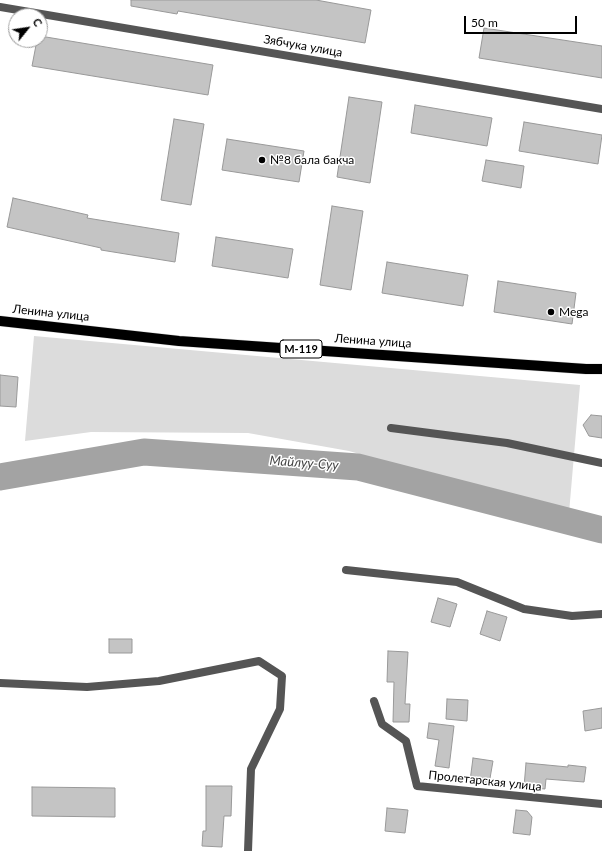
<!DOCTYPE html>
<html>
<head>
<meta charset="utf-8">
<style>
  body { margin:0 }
  #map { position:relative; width:602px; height:851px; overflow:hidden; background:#fff; font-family:Lato,sans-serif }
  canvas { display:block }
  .north { position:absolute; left:8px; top:8px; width:40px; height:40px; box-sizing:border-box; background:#fff; border:1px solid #999; border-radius:50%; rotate:60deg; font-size:11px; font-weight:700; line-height:16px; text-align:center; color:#000 }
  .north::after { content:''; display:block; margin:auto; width:14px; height:18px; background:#000; clip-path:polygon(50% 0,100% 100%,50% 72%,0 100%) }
  .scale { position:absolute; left:464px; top:16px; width:113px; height:18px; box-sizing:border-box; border:2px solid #000; border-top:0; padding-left:5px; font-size:12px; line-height:14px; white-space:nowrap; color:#000; -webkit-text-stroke:3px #fff; paint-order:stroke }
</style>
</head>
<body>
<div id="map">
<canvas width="602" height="851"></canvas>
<div class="north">С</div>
<div class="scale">50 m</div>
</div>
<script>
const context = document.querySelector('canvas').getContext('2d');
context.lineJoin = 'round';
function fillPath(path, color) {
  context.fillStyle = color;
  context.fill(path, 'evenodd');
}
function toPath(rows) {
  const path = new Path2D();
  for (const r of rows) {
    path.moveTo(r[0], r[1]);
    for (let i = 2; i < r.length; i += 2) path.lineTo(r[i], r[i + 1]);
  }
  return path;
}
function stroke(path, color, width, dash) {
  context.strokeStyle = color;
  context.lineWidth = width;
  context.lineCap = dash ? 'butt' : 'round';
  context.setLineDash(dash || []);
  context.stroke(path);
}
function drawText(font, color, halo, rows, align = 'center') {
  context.font = font + ' Lato,sans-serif';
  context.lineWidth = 3;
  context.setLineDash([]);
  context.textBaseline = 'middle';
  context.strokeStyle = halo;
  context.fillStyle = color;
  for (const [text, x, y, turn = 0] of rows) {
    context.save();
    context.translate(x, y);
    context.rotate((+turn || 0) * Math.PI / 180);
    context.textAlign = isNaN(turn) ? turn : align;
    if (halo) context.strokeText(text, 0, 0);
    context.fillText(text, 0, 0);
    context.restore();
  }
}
fillPath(toPath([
  [34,336,580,385,569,513,349,451,248,433,91,432,25,441]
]), '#dcdcdc');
stroke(toPath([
  [0,477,144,452,358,467,602,530]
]), '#a3a3a3', 27);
const building = toPath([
  [131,0,316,0,371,10,365,43,178,11,177,14,131,6,131,0],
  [484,28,602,46,602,78,479,58,484,28],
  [40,36,213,65,208,95,32,66,37,40,40,40,40,36],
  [349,97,382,102,370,183,337,177,349,97],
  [415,105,492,118,487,146,411,133,415,105],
  [174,119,204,124,191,205,161,200,174,119],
  [524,122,602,135,598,164,519,151,524,122],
  [227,139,304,151,299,182,222,170,227,139],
  [486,160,524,166,521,188,482,181,486,160],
  [13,198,88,215,87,218,179,233,175,262,101,250,101,248,7,227,13,198],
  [332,206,363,211,351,290,320,285,332,206],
  [216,237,293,249,288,278,212,266,216,237],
  [387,262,468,275,463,306,382,293,387,262],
  [498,281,576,293,572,324,494,312,498,281],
  [0,375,18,377,16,407,0,406,0,375],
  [591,415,602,416,602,438,589,436,583,425,591,415],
  [438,598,457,604,450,627,431,622,438,598],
  [487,611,507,617,500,641,480,634,487,611],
  [109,639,132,639,132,653,109,653,109,639],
  [388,651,408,652,405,704,410,704,409,722,393,722,394,682,387,682,388,651],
  [447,699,468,700,467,721,446,719,447,699],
  [602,708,602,728,585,731,583,711,602,708],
  [429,723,454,726,449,768,435,766,439,740,427,738,429,723],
  [473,758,493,761,489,784,470,781,473,758],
  [526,763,568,767,568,765,586,767,584,782,546,779,545,789,524,787,526,763],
  [206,786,232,786,231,816,224,816,222,847,202,846,203,831,206,831,206,786],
  [32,787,115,788,115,817,32,816,32,787],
  [387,808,408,810,405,833,385,831,387,808],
  [516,810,527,811,532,817,530,835,513,833,516,810]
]);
fillPath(building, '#c4c4c4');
stroke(building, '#999', 1);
const primary = toPath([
  [0,321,179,341,586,369,602,369]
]);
stroke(primary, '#dbdbdb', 11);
stroke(toPath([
  [391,428,507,443,602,463]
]), '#555', 8);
stroke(toPath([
  [0,7,602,109],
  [346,570,457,582,524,609,572,616,602,614],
  [0,683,87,687,159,681,259,661,282,676,280,709,251,769,248,851],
  [374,701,382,724,406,741,417,786,602,804]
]), '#555', 8);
stroke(primary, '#000', 10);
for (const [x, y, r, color] of [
  [262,160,4,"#000"],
  [551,312,4,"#000"]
]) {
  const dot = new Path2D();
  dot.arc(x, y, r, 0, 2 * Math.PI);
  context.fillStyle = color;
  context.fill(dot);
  stroke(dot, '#fff', 1.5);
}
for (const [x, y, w] of [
  [301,349,42]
]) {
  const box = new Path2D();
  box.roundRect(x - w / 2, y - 9, w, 18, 3);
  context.fillStyle = '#fff';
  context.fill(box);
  stroke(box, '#000', 1);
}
drawText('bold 11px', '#000', null, [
  ["М-119",301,349]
]);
drawText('12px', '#000', '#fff', [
  ["Зябчука улица",303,46,10],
  ["Ленина улица",51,313,6],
  ["Ленина улица",373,341,4],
  ["Пролетарская улица",485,781,6]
]);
drawText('12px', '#000', '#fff', [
  ["№8 бала бакча",270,160],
  ["Mega",559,312]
], 'left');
drawText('italic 13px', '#444', '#fff', [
  ["Майлуу-Суу",304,463,4]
]);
</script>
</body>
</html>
